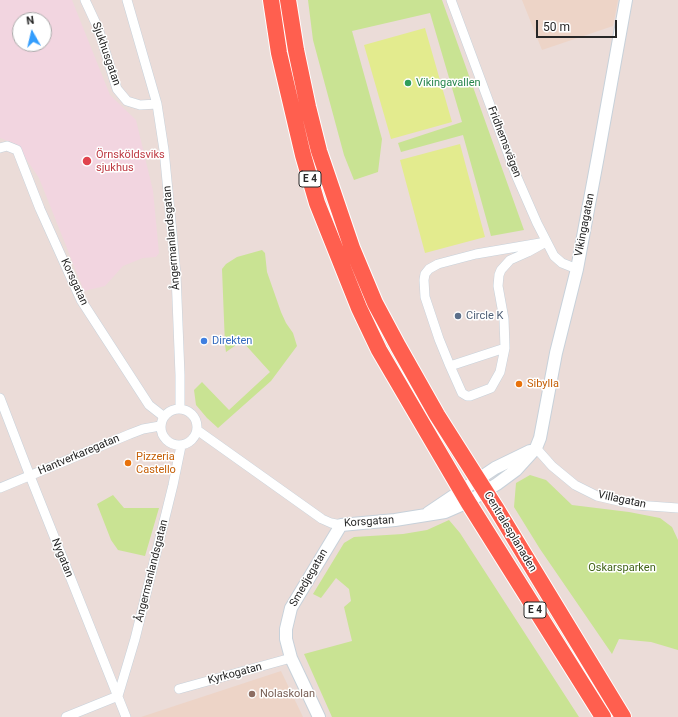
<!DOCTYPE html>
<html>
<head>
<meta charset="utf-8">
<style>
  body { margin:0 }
  #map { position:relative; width:678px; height:717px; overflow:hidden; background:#ebdcd8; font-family:Roboto,sans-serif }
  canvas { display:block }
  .north { position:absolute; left:12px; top:12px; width:40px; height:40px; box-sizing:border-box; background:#fff; border:1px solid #a9a9a9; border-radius:50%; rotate:352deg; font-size:11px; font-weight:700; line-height:16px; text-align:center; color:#272727 }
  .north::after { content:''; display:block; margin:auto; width:14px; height:18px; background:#339dfd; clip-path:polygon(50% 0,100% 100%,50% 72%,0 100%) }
  .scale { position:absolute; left:536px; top:20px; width:81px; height:18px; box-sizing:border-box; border:2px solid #272727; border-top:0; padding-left:5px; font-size:12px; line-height:14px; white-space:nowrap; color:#272727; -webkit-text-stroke:3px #fff; paint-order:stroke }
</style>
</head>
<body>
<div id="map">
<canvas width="678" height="717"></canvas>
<div class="north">N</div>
<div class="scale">50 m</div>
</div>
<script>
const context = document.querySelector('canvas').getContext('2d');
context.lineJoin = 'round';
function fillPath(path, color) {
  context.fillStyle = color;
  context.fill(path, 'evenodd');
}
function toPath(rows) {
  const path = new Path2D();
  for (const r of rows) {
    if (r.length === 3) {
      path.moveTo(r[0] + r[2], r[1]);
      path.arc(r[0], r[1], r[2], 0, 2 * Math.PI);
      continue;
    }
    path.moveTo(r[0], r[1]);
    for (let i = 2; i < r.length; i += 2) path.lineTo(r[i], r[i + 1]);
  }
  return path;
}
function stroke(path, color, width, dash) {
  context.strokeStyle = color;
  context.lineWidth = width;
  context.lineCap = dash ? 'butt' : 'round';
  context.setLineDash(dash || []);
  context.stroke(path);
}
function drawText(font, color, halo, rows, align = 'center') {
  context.font = font + ' Roboto,sans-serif';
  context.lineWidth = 3;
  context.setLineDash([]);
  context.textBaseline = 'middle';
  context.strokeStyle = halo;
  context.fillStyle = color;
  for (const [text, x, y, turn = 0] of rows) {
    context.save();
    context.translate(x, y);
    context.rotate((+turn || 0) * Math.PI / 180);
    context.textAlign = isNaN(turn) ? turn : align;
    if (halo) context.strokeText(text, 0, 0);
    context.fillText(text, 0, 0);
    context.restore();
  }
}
fillPath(toPath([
  [522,0,618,0,613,26,542,50],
  [281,671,303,717,141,717]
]), '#edd4c7');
fillPath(toPath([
  [0,0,72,0,110,95,136,120,153,191,159,253,156,257,143,258,123,266,105,286,84,291,39,178,16,144,0,138],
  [20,20,44,20,44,44,20,44]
]), '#f2d5e0');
fillPath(toPath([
  [308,0,442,0,524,230,491,236,463,135,401,152,398,143,462,122,430,13,352,31,382,139,378,172,354,180,344,155,313,40],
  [262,250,265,253,267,272,281,312,286,323,293,333,297,346,271,381,218,428,207,418,196,405,194,390,202,382,229,410,270,372,242,341,226,352,225,345,222,269,226,264,237,257],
  [530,475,546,480,572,505,629,512,660,518,672,527,678,540,678,650,651,642,619,639,612,654,540,549,514,507,516,483],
  [113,495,124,508,159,508,145,556,118,550,111,540,97,504],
  [449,520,460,533,579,717,332,717,304,654,352,641,344,607,351,601,349,589,336,578,321,598,313,594,344,543,354,537,403,534,427,530]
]), '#c9e393');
fillPath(toPath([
  [425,28,452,122,391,139,364,45],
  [460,144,485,237,425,253,400,160]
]), '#e3eb8e');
const street = toPath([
  [85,0,98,28,117,89,127,101,140,105,157,104],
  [127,0,157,104,164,150,176,274,180,375,180,408],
  [451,0,516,175,537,223,554,256,562,263,577,269],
  [0,148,7,146,17,150,40,209,81,300,149,405,163,416],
  [546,242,528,252,510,260,501,270,499,275,498,286,504,319,505,348,450,366,439,339,425,297,424,280,425,274,429,269,438,264,476,254,546,242],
  [450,366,462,393,467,396,470,396,491,388,500,372,505,348],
  [0,398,30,476,126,717],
  [179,427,18],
  [197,430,322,519,331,523,341,525],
  [536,448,552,466,575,485,597,496,636,505,678,508],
  [0,488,130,434,143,429,160,426],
  [179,689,291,658],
  [66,717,118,696,135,639,173,485,181,446]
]);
const secondary = toPath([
  [428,513,495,468,530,451],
  [319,717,291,658,286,639,286,629,291,608,341,525,395,520,445,512,468,502,497,484,516,470,536,448,540,438,556,353,577,269,598,156,626,0]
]);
const highway = toPath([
  [271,0,279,53,303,155,317,203,359,308,379,350,468,502,603,717],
  [288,0,296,50,308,107,319,151,352,248,375,303,398,346,437,415,496,508,623,717]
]);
stroke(street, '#c7d1da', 10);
stroke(secondary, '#c7d1da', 14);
stroke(highway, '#fff', 18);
stroke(street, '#fff', 9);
stroke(secondary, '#fff', 12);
stroke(highway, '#ff5f4f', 16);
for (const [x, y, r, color] of [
  [408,83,4,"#2e9e5b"],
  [87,161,5,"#e0444e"],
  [458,316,4,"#5c6f8a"],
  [204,341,4,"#3f7fe0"],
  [519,384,4,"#e8710a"],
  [128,463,4,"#e8710a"],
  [252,694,4,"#8d6e63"]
]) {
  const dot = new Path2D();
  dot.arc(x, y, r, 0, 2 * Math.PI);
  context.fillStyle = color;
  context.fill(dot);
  stroke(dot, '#fff', 1.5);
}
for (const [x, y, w] of [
  [310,179,22],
  [535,610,22]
]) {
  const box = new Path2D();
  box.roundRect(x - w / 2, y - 8, w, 16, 3);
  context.fillStyle = '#fff';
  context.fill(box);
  stroke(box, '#272727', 1);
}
drawText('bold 10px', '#272727', null, [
  ["E 4",310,179],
  ["E 4",535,610]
]);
drawText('11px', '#272727', '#fff', [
  ["Sjukhusgatan",106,54,71],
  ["Fridhemsvägen",504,142,69],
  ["Vikingagatan",585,225,-79],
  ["Ångermanlandsgatan",172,238,-95],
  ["Korsgatan",74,282,65],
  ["Hantverkaregatan",79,455,-23],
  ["Villagatan",622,500,12],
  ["Korsgatan",369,522,-4],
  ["Centralesplanaden",510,532,59],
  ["Nygatan",62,558,68],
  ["Ångermanlandsgatan",152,571,-76],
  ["Smedjegatan",309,578,-60],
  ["Kyrkogatan",235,674,-15]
]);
drawText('11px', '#27864d', '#fff', [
  ["Vikingavallen",416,83]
], 'left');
drawText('11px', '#be3a42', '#fff', [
  ["Örnsköldsviks",96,155],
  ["sjukhus",96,168]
], 'left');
drawText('11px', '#4e5e75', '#fff', [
  ["Circle K",466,316]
], 'left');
drawText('11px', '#366cbe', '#fff', [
  ["Direkten",212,341]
], 'left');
drawText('11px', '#c56008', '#fff', [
  ["Sibylla",527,384],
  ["Pizzeria",136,457],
  ["Castello",136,470]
], 'left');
drawText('11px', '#416418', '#fff', [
  ["Oskarsparken",622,568]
]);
drawText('11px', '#785e54', '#fff', [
  ["Nolaskolan",260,694]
], 'left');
</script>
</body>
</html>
